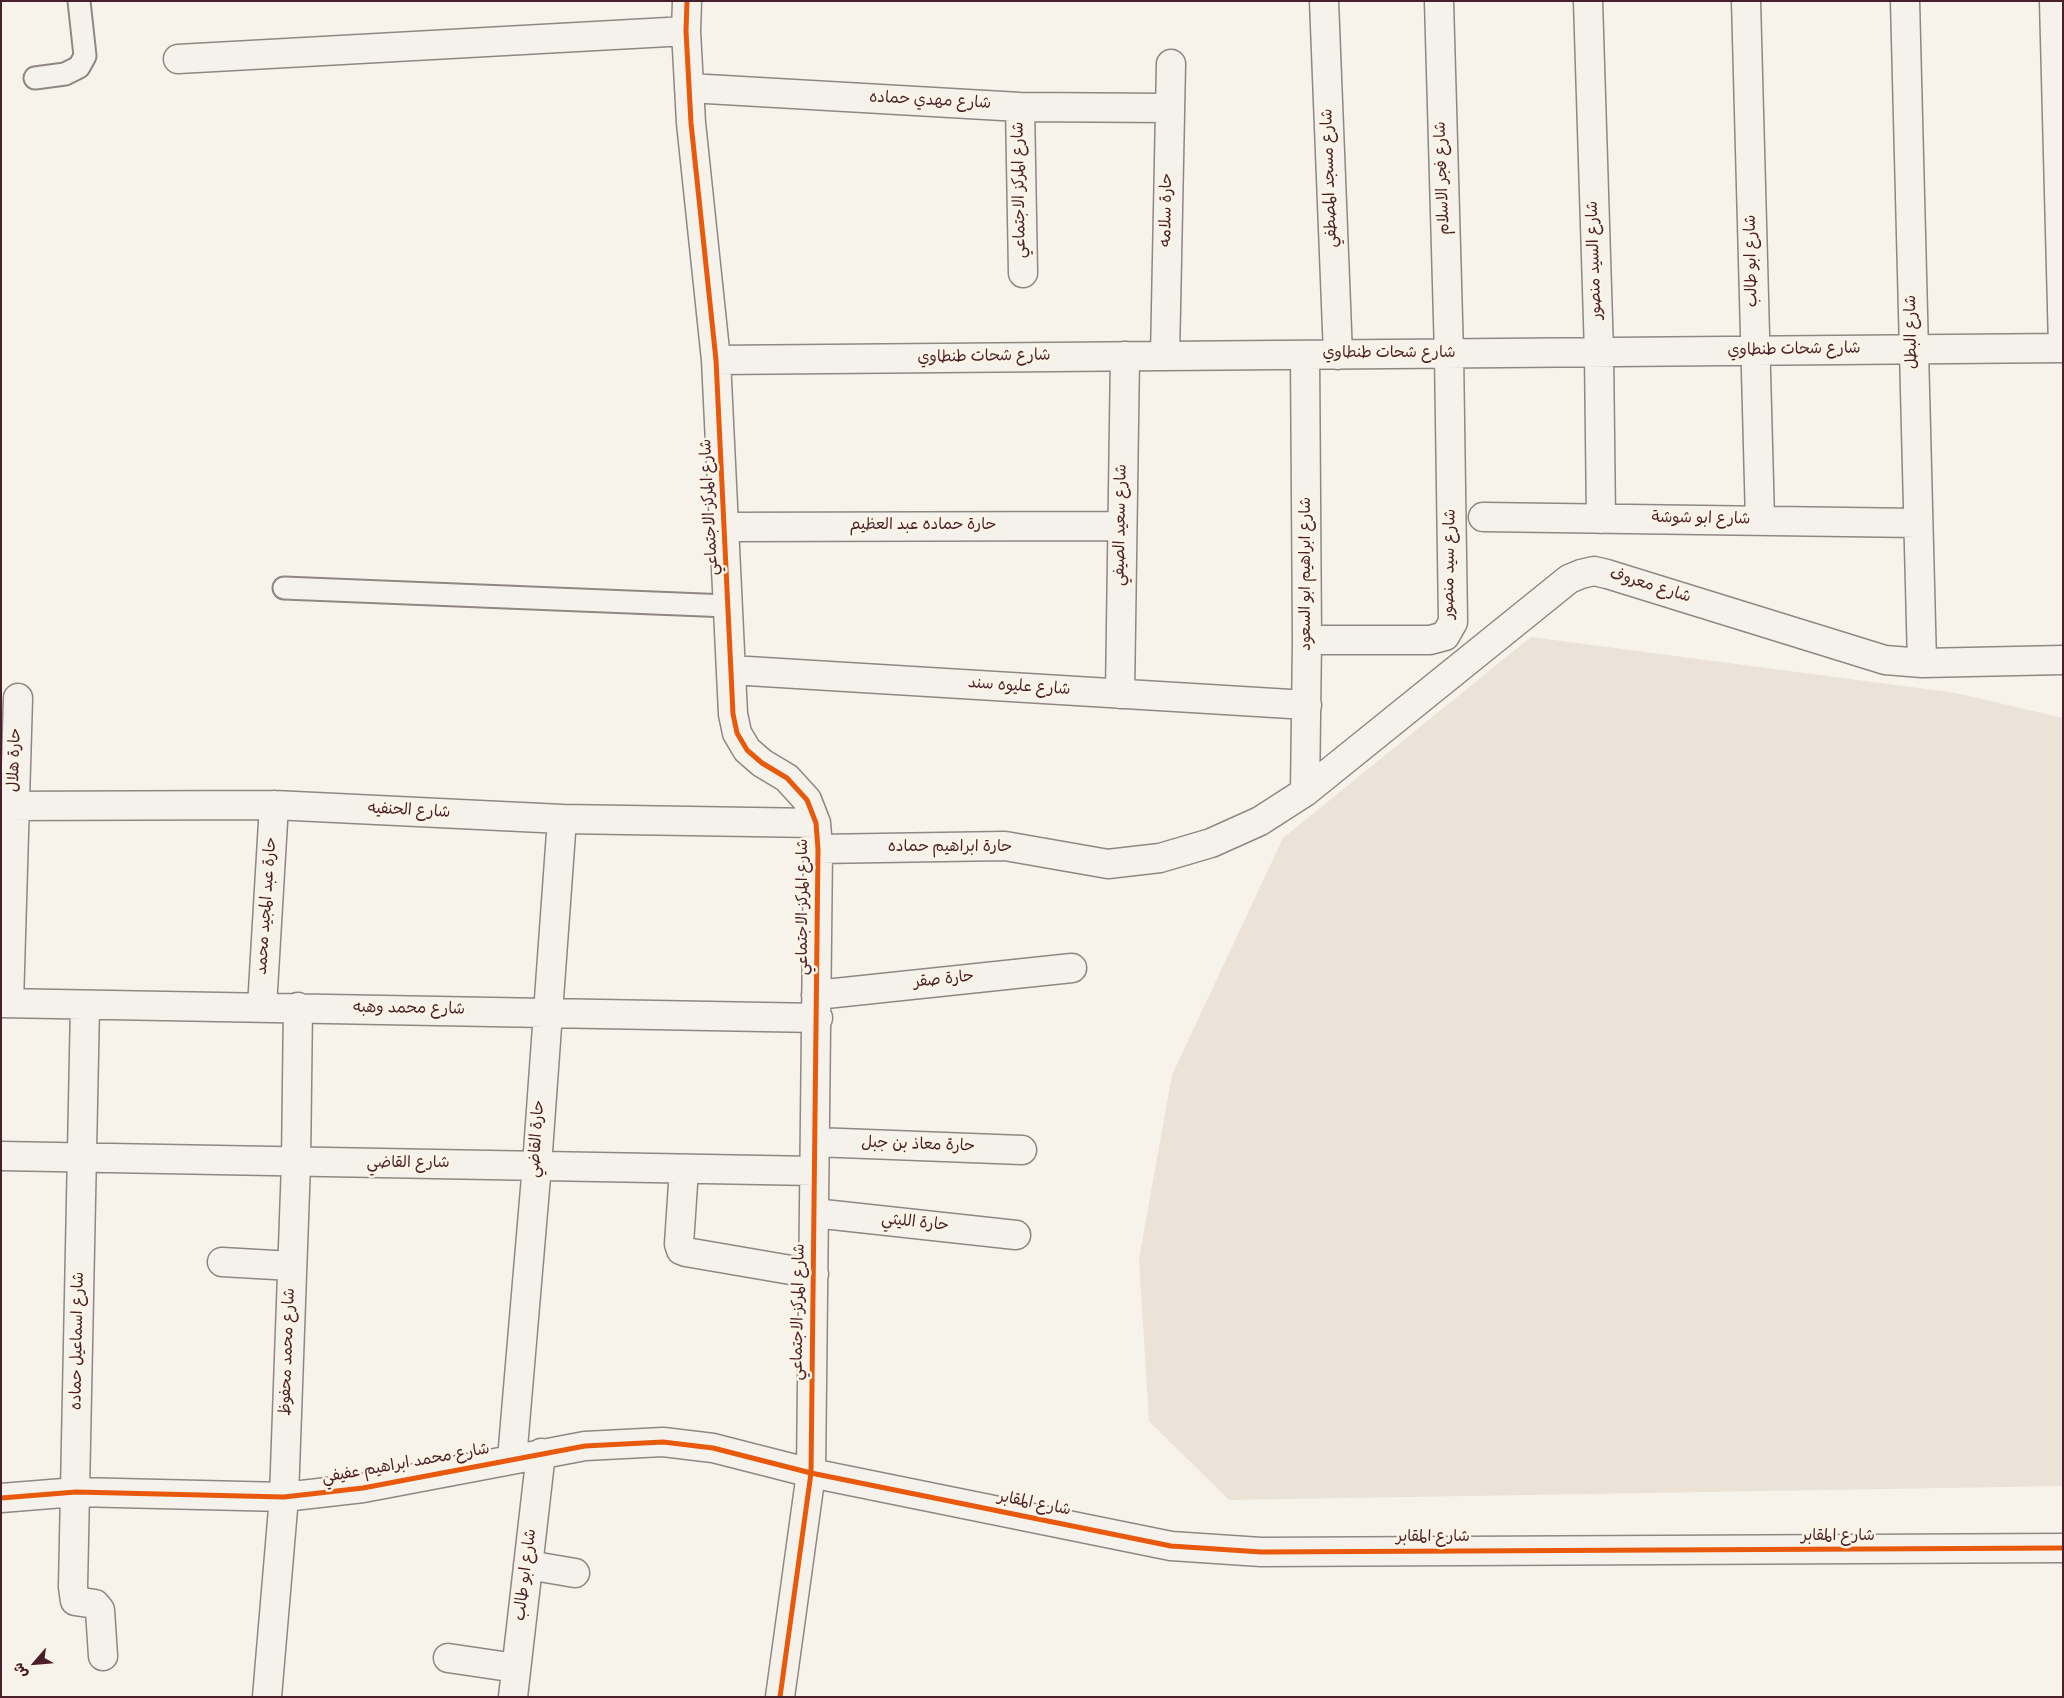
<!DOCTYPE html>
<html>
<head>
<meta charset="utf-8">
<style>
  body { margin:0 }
  #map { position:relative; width:2064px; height:1698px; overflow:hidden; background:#f7f3ea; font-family:"Indie Flower","Playpen Sans Arabic",sans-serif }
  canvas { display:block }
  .frame { position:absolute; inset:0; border:2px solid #4a1f2b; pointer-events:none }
  .north { position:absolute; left:10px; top:1638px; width:50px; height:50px; -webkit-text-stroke:4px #fcf5e5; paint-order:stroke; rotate:243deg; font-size:14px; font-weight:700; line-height:20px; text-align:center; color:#4a1f2b }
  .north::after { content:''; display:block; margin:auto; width:18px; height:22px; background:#4a1f2b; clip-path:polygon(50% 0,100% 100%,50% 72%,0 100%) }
</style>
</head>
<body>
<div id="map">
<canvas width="2064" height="1698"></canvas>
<div class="frame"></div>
<div class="north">ش</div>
</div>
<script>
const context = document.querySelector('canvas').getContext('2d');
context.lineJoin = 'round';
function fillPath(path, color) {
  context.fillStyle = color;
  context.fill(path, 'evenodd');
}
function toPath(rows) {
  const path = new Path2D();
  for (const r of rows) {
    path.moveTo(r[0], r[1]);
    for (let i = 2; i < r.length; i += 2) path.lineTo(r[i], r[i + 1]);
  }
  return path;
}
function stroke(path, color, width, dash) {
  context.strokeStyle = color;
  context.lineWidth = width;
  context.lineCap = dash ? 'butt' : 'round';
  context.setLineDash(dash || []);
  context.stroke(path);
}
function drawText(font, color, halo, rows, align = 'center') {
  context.font = font + ' "Indie Flower","Playpen Sans Arabic",sans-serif';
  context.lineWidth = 5;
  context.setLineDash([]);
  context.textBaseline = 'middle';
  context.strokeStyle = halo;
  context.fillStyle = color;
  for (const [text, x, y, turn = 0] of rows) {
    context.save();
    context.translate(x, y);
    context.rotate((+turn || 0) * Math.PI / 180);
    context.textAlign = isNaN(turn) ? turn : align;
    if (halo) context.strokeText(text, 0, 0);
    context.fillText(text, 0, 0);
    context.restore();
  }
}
fillPath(toPath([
  [1531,637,1956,693,2063,718,2063,1486,1229,1500,1149,1421,1139,1259,1172,1075,1283,838]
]), '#ebe2d8');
const service = toPath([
  [35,78,65,74,79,67,85,56,79,1],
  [284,588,728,606]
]);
const minor = toPath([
  [687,1,686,31,691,123,716,360,733,714,737,733,747,750,762,763,787,778,807,800,816,823,818,849,811,1473,780,1697],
  [1324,1,1338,355],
  [1588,1,1599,353,1601,519],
  [1746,1,1760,520],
  [1905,1,1922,663],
  [2054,1,2063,346],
  [178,59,686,31],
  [689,88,1020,107,1170,108],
  [1020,107,1023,273],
  [1305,355,1307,640,1305,792],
  [1165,356,1171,64],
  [716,360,2063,348],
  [1483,517,1918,523],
  [724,527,1122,526],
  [1307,640,1430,640,1445,636,1453,622,1449,354,1439,1],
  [731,670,1307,705],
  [1120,694,1125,356],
  [1,806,274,805,562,819,816,823],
  [818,849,1005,846,1108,864,1160,858,1211,843,1260,821,1305,792,1569,579,1581,574,1594,571,1607,574,1885,660,1922,663,2063,660],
  [816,995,1072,968],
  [1,1003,818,1018],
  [9,1003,18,698],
  [85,1006,73,1587,75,1601,95,1604,100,1610,103,1656],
  [262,1007,274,805],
  [815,1142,1022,1150],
  [1,1156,814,1171],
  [684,1169,679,1244,681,1250,686,1252,814,1274],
  [814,1213,1016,1235],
  [222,1262,292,1266],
  [512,1459,537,1165,562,819],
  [1,1498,76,1492,284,1497,363,1488,585,1446,663,1442,713,1448,811,1473,1171,1546,1261,1552,2063,1548],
  [528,1565,575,1573],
  [448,1658,516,1668],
  [267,1697,284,1497,296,1163,298,1007],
  [513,1697,541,1453]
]);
stroke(service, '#908684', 25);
stroke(minor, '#908684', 31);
stroke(service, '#f5f2ec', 21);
stroke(minor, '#f5f2ec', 28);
stroke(toPath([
  [687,1,686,31,691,123,716,360,733,714,737,733,747,750,762,763,787,778,807,800,816,823,818,849,811,1473,780,1697],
  [1,1498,76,1492,284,1497,363,1488,585,1446,663,1442,713,1448,811,1473,1171,1546,1261,1552,2063,1548]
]), '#e8590c', 5);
drawText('16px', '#4a1f2b', '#fcf5e5', [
  ["شارع مهدي حماده",930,102,3],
  ["شارع مسجد المصطفي",1331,178,-92],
  ["شارع فجر الاسلام",1444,178,-92],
  ["شارع المركز الاجتماعي",1021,190,-91],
  ["حارة سلامه",1168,210,-89],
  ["شارع السيد منصور",1596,260,-92],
  ["شارع ابو طالب",1753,261,-91],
  ["شارع البطل",1913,332,-91],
  ["شارع شحات طنطاوي",1794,351,-1],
  ["شارع شحات طنطاوي",1389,354],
  ["شارع شحات طنطاوي",984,358,-1],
  ["شارع المركز الاجتماعي",711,507,-93],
  ["شارع ابو شوشة",1701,520,1],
  ["شارع سعيد الصيفي",1122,525,-89],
  ["حارة حماده عبد العظيم",923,526],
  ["شارع سيد منصور",1451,564,-89],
  ["شارع ابراهيم ابو السعود",1307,574,-90],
  ["شارع معروف",1650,587,17],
  ["شارع عليوه سند",1019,688,4],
  ["حارة هلال",16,760,-88],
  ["شارع الحنفيه",409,812,3],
  ["حارة ابراهيم حماده",950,848],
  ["حارة عبد المجيد محمد",268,906,-86],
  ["شارع المركز الاجتماعي",804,907,-90],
  ["حارة صقر",944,981,-6],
  ["شارع محمد وهبه",409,1010,1],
  ["حارة القاضي",538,1139,-86],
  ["حارة معاذ بن جبل",918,1146,2],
  ["شارع القاضي",408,1164],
  ["حارة الليثي",915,1224,6],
  ["شارع المركز الاجتماعي",800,1312,-89],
  ["شارع اسماعيل حماده",79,1341,-89],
  ["شارع محمد محفوظ",289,1352,-88],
  ["شارع محمد ابراهيم عفيفي",406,1465,-10],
  ["شارع المقابر",1034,1505,11],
  ["شارع المقابر",1838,1537],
  ["شارع المقابر",1433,1538],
  ["شارع ابو طالب",527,1575,-83]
]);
</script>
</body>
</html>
